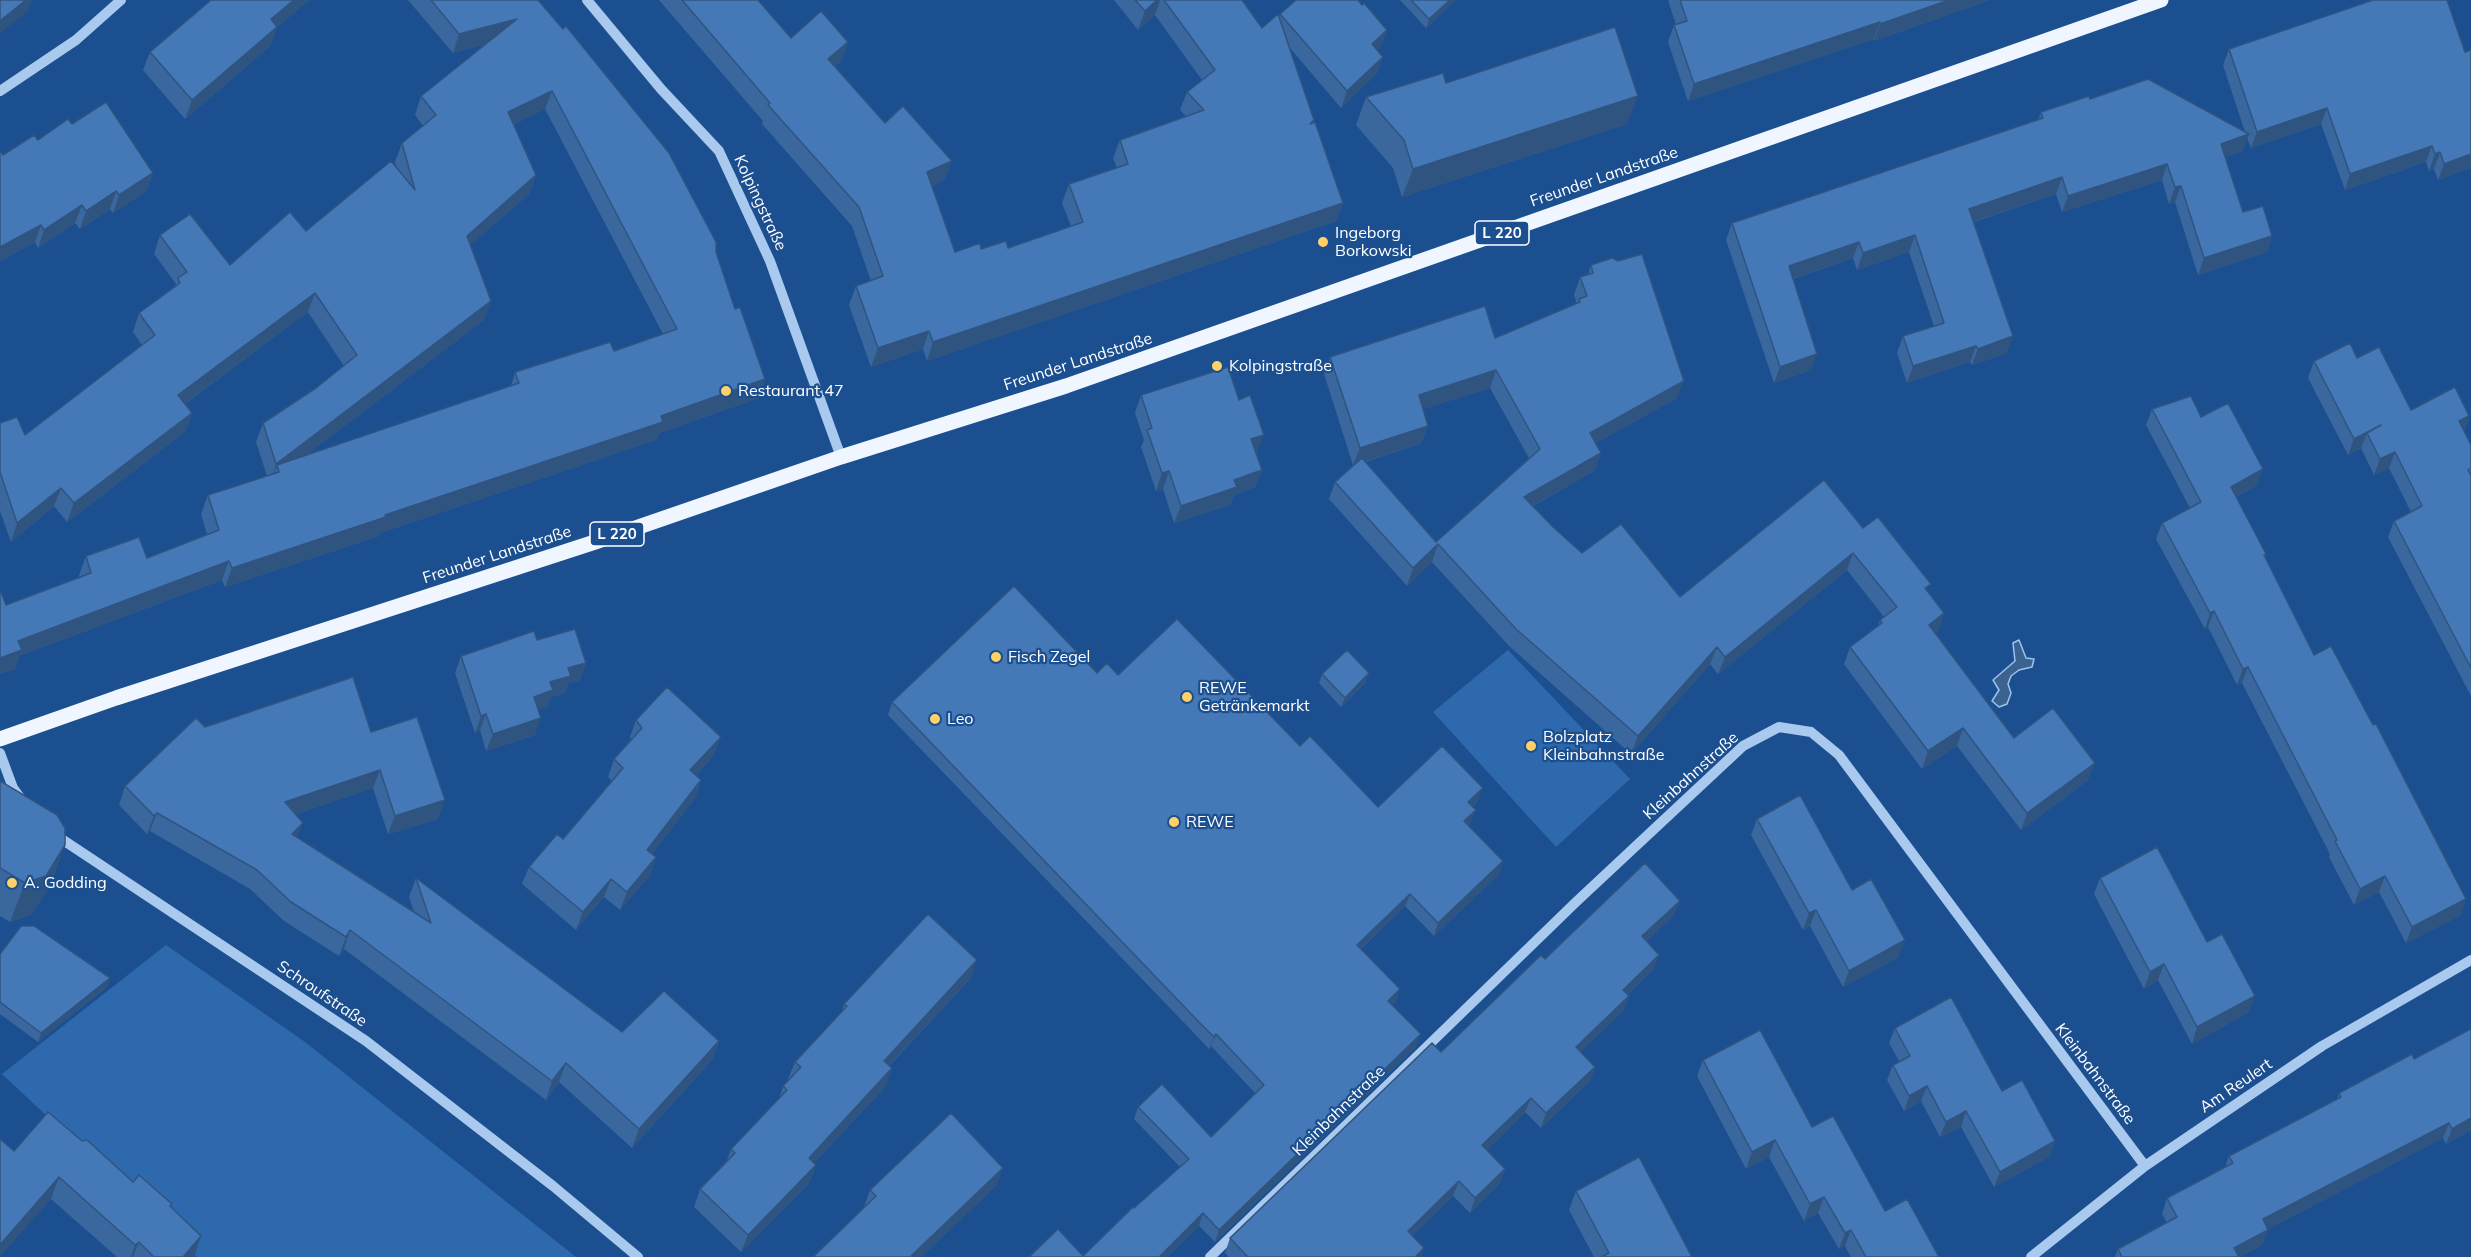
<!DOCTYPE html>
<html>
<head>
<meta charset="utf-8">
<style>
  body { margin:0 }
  canvas { display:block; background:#1b4f8f }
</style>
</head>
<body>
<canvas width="2471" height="1257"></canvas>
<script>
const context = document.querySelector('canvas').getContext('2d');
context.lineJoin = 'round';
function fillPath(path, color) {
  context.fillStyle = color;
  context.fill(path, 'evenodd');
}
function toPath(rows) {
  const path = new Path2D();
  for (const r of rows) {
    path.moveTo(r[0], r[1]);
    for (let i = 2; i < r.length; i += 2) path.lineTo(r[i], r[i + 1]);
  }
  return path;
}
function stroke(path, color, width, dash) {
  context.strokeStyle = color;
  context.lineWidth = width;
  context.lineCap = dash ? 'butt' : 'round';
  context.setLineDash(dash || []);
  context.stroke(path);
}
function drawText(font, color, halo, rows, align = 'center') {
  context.font = font + ' Mulish,sans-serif';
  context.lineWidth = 4.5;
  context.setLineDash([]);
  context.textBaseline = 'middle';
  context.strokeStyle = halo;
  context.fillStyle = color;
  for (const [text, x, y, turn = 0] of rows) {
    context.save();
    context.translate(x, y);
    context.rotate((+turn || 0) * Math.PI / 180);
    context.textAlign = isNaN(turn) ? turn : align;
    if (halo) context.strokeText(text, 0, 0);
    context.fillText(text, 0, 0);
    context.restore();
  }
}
fillPath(toPath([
  [1508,650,1630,779,1556,847,1433,712],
  [166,945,305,1042,576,1257,197,1257,2,1074]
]), '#2e69ad');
const water = toPath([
  [2019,640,2026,658,2034,659,2032,667,2019,670,2011,676,2008,684,2011,693,2007,704,1999,707,1992,701,1999,690,1993,680,2015,661,2013,643,2019,640]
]);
fillPath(water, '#3c6290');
stroke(water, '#9cc4f0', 1.5);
stroke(toPath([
  [587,0,661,89,719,151,770,261,841,457],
  [0,91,76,40,121,0],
  [0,753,13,788,21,799],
  [54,834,366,1041,553,1186,638,1257],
  [1210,1257,1576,902,1743,746,1779,727,1811,732,1839,755,2145,1166],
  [2031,1257,2145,1166,2322,1046,2471,960]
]), '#a9c9ee', 10);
stroke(toPath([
  [0,739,116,698,595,542,841,457,1066,386,2161,0]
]), '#f0f6ff', 15);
fillPath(toPath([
  [211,0,309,0,277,27,270,46,185,119,143,70,150,52],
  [408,0,538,0,716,252,735,309,765,379,759,398,659,433,656,440,380,533,379,536,225,587,222,580,19,656,15,669,0,674,0,593,6,605,79,577,79,575,86,556,147,558,207,534,201,514,208,495,267,476,256,442,263,423,316,388,344,366,308,312,185,404,192,413,185,432,67,522,54,506,11,542,0,511,0,423,25,435,142,345,133,332,139,313,175,287,176,284,154,254,160,235,230,265,306,231,397,168,395,162,402,143,423,126,415,115,421,96,486,44,453,53],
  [545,109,663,334,614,351,515,372,511,386,306,455,484,320,470,245,529,194,536,175,514,124],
  [659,0,758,0,791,38,848,42,841,61,835,66,885,123,945,179,932,186,955,252,981,249,1008,248,1071,226,1062,203,1069,184,1117,168,1113,158,1120,140,1186,116,1180,110,1187,92,1202,80,1155,15,1138,30,1114,0,1242,0,1262,28,1279,17,1280,14,1387,30,1381,46,1377,50,1383,57,1377,73,1341,108,1290,48,1314,120,1313,123,1343,203,1336,221,927,361,923,349,871,367,849,305,856,286,871,281,852,226,762,124,763,121],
  [1400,0,1456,0,1426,28],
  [1668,0,1990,0,1874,41,1874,39,1688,101,1668,42,1674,25,1676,25],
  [2229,49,2465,52,2471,50,2471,168,2438,180,2434,169,2429,171,2426,162,2345,190,2321,124,2251,148,2247,138,2243,151,2225,157,2243,212,2272,236,2267,252,2198,275,2175,202,2169,204,2162,180,2062,212,2056,194,1974,222,2007,353,1972,365,1970,362,1907,383,1897,353,1903,336,1934,326,1909,252,1857,270,1853,258,1793,279,1811,370,1774,383,1726,240,1732,223,2038,120,2041,112,2090,99,2245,132,2223,65],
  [1366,97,1627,124,1402,197,1393,168,1356,125],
  [72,124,153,173,146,191,113,213,110,209,80,229,75,223,38,248,35,242,0,261,0,152,3,155],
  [1591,265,1677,398,1596,443,1601,453,1594,471,1533,506,1553,527,1582,553,1680,597,1863,528,1928,591,1944,613,1938,631,1935,633,2014,738,2088,780,2021,830,1957,746,1922,769,1844,664,1850,647,1878,626,1880,620,1884,617,1847,570,1718,674,1710,664,1631,754,1509,646,1432,562,1407,586,1329,499,1335,482,1353,465,1324,374,1330,357,1495,338,1577,304,1574,295,1580,277,1588,275],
  [1490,388,1529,458,1436,542,1365,462,1422,443,1423,409],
  [2357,358,2411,410,2469,416,2464,431,2471,445,2471,696,2388,537,2394,521,2411,512,2389,468,2374,475,2361,448,2348,455,2308,378,2314,361],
  [1141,395,1257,452,1256,453,1262,470,1255,487,1234,495,1230,505,1174,523,1163,489,1156,491,1141,447,1144,440,1135,413],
  [2152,409,2201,417,2257,485,2236,497,2266,554,2265,558,2314,655,2461,915,2406,943,2379,892,2354,905,2329,857,2330,854,2242,683,2237,685,2208,627,2205,629,2156,539,2162,523,2190,508,2146,425],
  [537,640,586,663,580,680,568,683,565,693,551,697,547,707,538,710,535,735,486,751,480,730,475,733,455,673,461,656],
  [1097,673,1118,675,1300,746,1378,807,1478,801,1472,807,1471,822,1468,825,1503,861,1499,874,1434,936,1405,906,1361,949,1396,1001,1392,1005,1416,1047,1215,1242,1199,1226,1167,1257,1029,1257,1083,1256,1134,1208,1180,1167,1134,1119,1138,1107,1211,1137,1255,1093,1211,1046,1209,1049,1193,1032,888,715,892,702],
  [1322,674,1366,682,1341,707,1319,683],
  [636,720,714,755,696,775,701,780,695,798,652,854,656,857,650,875,620,910,604,897,576,930,522,884,529,867,563,839,612,781,608,777,614,759,631,739,630,737],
  [205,727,371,732,438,819,388,834,373,788,296,814,297,837,414,912,409,897,416,878,622,1032,719,1041,712,1060,632,1148,559,1082,546,1100,344,949,339,956,284,921,250,889,150,831,147,834,119,805,125,786],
  [0,781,51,884,31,915,10,922,0,916],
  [1757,819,1852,890,1899,957,1843,987,1810,926,1803,930,1751,835],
  [2100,878,2249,1012,2192,1044,2158,980,2144,989,2094,894],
  [1674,915,1647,941,1654,969,1628,994,1624,1010,1580,1052,1595,1067,1590,1081,1541,1128,1525,1112,1487,1150,1505,1169,1500,1183,1470,1213,1453,1196,1412,1236,1424,1248,1421,1257,1229,1257,1225,1253,1230,1238,1441,1052,1545,959],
  [0,954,110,978,107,987,38,1042,0,1014],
  [971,978,889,1066,886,1086,814,1163,816,1165,809,1183,741,1252,694,1207,700,1189,726,1163,731,1149,779,1099,783,1086,789,1080,788,1079,795,1062,842,1011,844,1004],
  [1895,1028,2002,1091,2055,1141,2049,1157,1994,1187,1961,1127,1940,1137,1921,1101,1904,1111,1887,1080,1893,1065,1899,1061,1889,1043],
  [2471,1029,2471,1130,2446,1144,2443,1138,2268,1229,2262,1245,2240,1257,2115,1257,2118,1249,2167,1223,2162,1214,2167,1198,2225,1167,2229,1156,2337,1099,2339,1093,2414,1059],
  [1703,1060,1812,1127,1885,1211,1939,1257,1851,1257,1845,1246,1839,1249,1818,1213,1804,1221,1769,1157,1746,1169,1697,1076],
  [82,1141,133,1182,172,1204,171,1207,194,1257,117,1257,51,1199,14,1151],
  [997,1185,921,1257,813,1257,865,1207,864,1207,870,1190],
  [1576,1191,1692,1257,1594,1257,1569,1210]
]), '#3a679d');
fillPath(toPath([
  [26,0,32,0,28,11,0,33,0,21],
  [294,0,309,0,277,27,270,46,185,119,192,100,271,19],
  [1157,0,1160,0,1155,15,1138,30,1145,11],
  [1450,0,1456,0,1426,28,1429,19],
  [1949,0,1990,0,1874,41,1880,24],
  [517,19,510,38,453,53,459,34],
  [1880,22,1874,39,1688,101,1694,84],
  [1387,30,1381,46,1366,60,1372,44],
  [848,42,841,61,821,78,828,59],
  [1383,57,1377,73,1341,108,1347,91],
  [552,91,545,109,501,130,508,112],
  [1638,96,1627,124,1402,197,1413,169],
  [2327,108,2321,124,2251,148,2257,132],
  [2249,134,2243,151,2215,160,2221,144],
  [2432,146,2426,162,2345,190,2350,174],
  [2440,152,2434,169,2429,171,2435,154],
  [2471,154,2471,168,2438,180,2444,164],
  [952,161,945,179,920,191,927,172],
  [2167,164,2162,180,2062,212,2068,196],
  [153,173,146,191,113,213,119,195],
  [536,175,529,194,460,254,467,236],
  [2062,177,2056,194,1963,225,1969,209],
  [2181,186,2175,202,2169,204,2175,187],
  [116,191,110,209,80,229,86,211],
  [1343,203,1336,221,927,361,933,342],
  [82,205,75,223,38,248,44,230],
  [41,225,35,242,0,261,0,247],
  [1915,235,1909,252,1857,270,1863,253],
  [2272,236,2267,252,2198,275,2204,258],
  [1859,242,1853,258,1783,282,1789,266],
  [315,293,308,312,171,414,178,395],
  [491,301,484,320,277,477,279,472,277,465,270,483,276,464],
  [929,331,923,349,871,367,878,348],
  [2013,336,2007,353,1972,365,1978,349],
  [1976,346,1970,362,1907,383,1913,366],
  [1817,354,1811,370,1774,383,1780,367],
  [1496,370,1490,388,1412,413,1419,395],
  [765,379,759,398,659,433,656,440,380,533,379,536,225,587,232,568,385,515],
  [1684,381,1677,398,1584,450,1590,433],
  [192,413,185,432,67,522,74,503],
  [2469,416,2463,433,2459,421],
  [2381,425,2367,433,2361,448,2348,455,2354,439],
  [1428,426,1422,443,1353,465,1360,448],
  [1264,435,1257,452,1245,457,1251,439],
  [2395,452,2389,468,2374,475,2380,459],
  [1601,453,1594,471,1518,514,1524,497],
  [2263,469,2257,485,2225,503,2231,487],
  [1262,470,1255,487,1234,495,1230,505,1174,523,1181,506,1234,480],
  [1169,471,1163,489,1156,491,1162,473],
  [61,488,54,506,11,542,17,523],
  [1438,544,1432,562,1407,586,1413,568],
  [1853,553,1847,570,1718,674,1725,657],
  [229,561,222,580,19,656,15,669,0,674,0,658,18,641],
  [2214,611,2208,627,2205,629,2210,613],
  [1944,613,1938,631,1923,642,1929,625],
  [1717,647,1710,664,1631,754,1638,736],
  [586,663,580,680,568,683,565,693,551,697,547,707,528,714,534,697,550,682,568,668],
  [2248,667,2242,683,2237,685,2243,669],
  [1369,673,1366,682,1341,707,1345,698],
  [486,714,480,730,475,733,481,716],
  [541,718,535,735,486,751,493,734],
  [1963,728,1957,746,1922,769,1928,751],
  [721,737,714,755,684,788,690,770],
  [2095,763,2088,780,2021,830,2027,813],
  [380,770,373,788,278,820,285,802],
  [701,780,695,798,641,868,647,850],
  [1483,788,1478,801,1463,815,1468,802],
  [445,800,438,819,388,834,395,816],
  [1476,810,1471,822,1460,833,1464,821],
  [157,813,150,831,147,834,154,816],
  [303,823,296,841,292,834],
  [65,845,51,884,31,915,10,922,25,883],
  [656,857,650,875,620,910,627,892],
  [1503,861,1499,874,1434,936,1438,923],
  [2385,876,2379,892,2354,905,2360,889],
  [611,879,604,897,576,930,583,912],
  [1410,894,1405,906,1352,957,1357,945],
  [2466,899,2461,915,2406,943,2412,927],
  [1680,901,1674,915,1637,951,1642,936],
  [1816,910,1810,926,1803,930,1809,913],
  [350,930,344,949,339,956,346,937],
  [1905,940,1899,957,1843,987,1849,971],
  [1659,955,1654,969,1617,1004,1623,990],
  [977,960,971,978,877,1078,884,1061],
  [2164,964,2158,980,2144,989,2150,972],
  [110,978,107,987,38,1042,41,1033],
  [1400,989,1396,1001,1383,1013,1388,1001],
  [1629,996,1624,1010,1570,1062,1576,1047],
  [2255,996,2249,1012,2192,1044,2197,1027],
  [1216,1034,1211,1046,1209,1049,1214,1037],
  [1421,1034,1416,1047,1215,1242,1219,1230],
  [719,1041,712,1060,632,1148,639,1129],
  [566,1063,559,1082,546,1100,552,1081],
  [1595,1067,1590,1081,1541,1128,1546,1113],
  [892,1068,886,1086,802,1176,809,1158],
  [1927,1086,1921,1101,1904,1111,1909,1096],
  [1531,1098,1525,1112,1477,1160,1482,1145],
  [1966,1111,1961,1127,1940,1137,1946,1122],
  [2471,1118,2471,1130,2446,1144,2452,1129],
  [2449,1123,2443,1138,2257,1235,2263,1219],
  [1775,1140,1769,1157,1746,1169,1752,1152],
  [2055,1141,2049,1157,1994,1187,2000,1172],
  [816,1165,809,1183,741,1252,748,1235],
  [1003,1168,997,1185,921,1257,910,1257],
  [1505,1169,1500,1183,1470,1213,1475,1198],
  [59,1177,51,1199,0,1257,0,1245],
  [1459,1181,1453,1196,1402,1246,1408,1231],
  [1824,1197,1818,1213,1804,1221,1810,1204],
  [1203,1213,1199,1226,1167,1257,1159,1257],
  [1851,1230,1845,1246,1839,1249,1845,1233],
  [2268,1230,2262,1245,2240,1257,2230,1257,2234,1248],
  [201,1236,194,1257,183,1257],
  [139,1242,133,1257,131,1257,135,1245],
  [1424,1248,1421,1257,1415,1257]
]), '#305480');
const building = toPath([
  [0,0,26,0,0,21,0,0],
  [211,0,294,0,271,19,277,27,192,100,150,52,211,0],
  [431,0,538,0,563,29,566,26,669,153,716,242,716,252,735,309,740,307,765,379,661,416,663,422,385,515,386,517,232,568,229,561,18,641,22,650,0,658,0,593,1,592,6,605,91,573,86,556,139,537,147,558,219,530,208,495,279,472,277,465,519,383,515,372,610,342,614,351,677,329,552,91,508,112,536,175,467,236,491,301,276,464,263,423,316,388,357,355,315,293,178,395,192,413,74,503,61,488,17,523,0,472,0,423,17,417,25,435,155,335,139,313,180,283,178,278,187,272,160,235,190,214,230,265,290,212,306,231,391,161,415,190,402,143,436,115,421,96,517,19,459,34,431,0],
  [682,0,758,0,791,38,821,11,848,42,828,59,885,123,903,106,952,161,927,172,955,252,980,243,981,249,1006,241,1008,248,1083,222,1069,184,1128,164,1120,140,1204,110,1187,92,1215,70,1164,0,1242,0,1262,28,1278,14,1314,120,1310,124,1315,122,1343,203,933,342,929,331,878,348,856,286,883,276,859,207,768,105,770,103,682,0],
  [1135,0,1157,0,1145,11,1135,0],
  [1296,0,1358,0,1362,5,1364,3,1387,30,1372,44,1383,57,1347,91,1280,14,1296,0],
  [1411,0,1450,0,1429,19,1411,0],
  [1680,0,1949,0,1880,24,1880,22,1694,84,1674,25,1687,21,1680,0],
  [2373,0,2447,0,2465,52,2471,50,2471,154,2444,164,2440,152,2435,154,2432,146,2350,174,2327,108,2257,132,2229,49,2373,0],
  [1615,27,1638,96,1413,169,1404,140,1366,97,1443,73,1446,83,1615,27],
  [2148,79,2249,134,2221,144,2243,212,2263,206,2272,236,2204,258,2181,186,2175,187,2167,164,2068,196,2062,177,1969,209,2013,336,1978,349,1976,346,1913,366,1903,336,1944,323,1915,235,1863,253,1859,242,1789,266,1817,354,1780,367,1732,223,2043,118,2041,112,2089,96,2090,99,2148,79],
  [106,102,153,173,119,195,116,191,86,211,82,205,44,230,41,225,0,247,0,152,1,152,3,155,34,135,38,140,68,119,72,124,106,102],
  [1642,254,1684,381,1590,433,1601,453,1524,497,1553,527,1582,553,1621,524,1680,597,1824,480,1863,528,1878,517,1931,584,1925,588,1944,613,1929,625,2014,738,2053,708,2095,763,2027,813,1963,728,1928,751,1850,647,1882,623,1880,620,1897,607,1853,553,1725,657,1717,647,1638,736,1516,629,1438,544,1413,568,1335,482,1362,458,1436,542,1540,449,1496,370,1419,395,1428,426,1360,448,1330,357,1485,306,1495,338,1580,302,1579,299,1587,296,1580,277,1593,273,1591,265,1612,258,1618,261,1642,254],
  [2350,343,2357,358,2379,347,2411,410,2455,387,2469,416,2459,421,2471,445,2471,468,2468,470,2471,476,2471,668,2394,521,2422,506,2395,452,2380,459,2367,433,2381,425,2354,439,2314,361,2350,343],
  [1228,367,1239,400,1250,395,1264,435,1251,439,1262,470,1234,480,1237,487,1181,506,1169,471,1162,473,1147,430,1152,428,1141,395,1228,367],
  [2191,396,2201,417,2228,403,2263,469,2231,487,2266,554,2264,555,2314,655,2331,646,2373,725,2376,724,2466,899,2412,927,2385,876,2360,889,2335,841,2337,840,2248,667,2243,669,2214,611,2210,613,2162,523,2201,502,2152,409,2191,396],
  [1014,586,1097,673,1107,663,1118,675,1177,619,1300,746,1310,736,1378,807,1442,746,1483,788,1468,802,1476,810,1464,821,1503,861,1438,923,1410,894,1357,945,1400,989,1388,1001,1421,1034,1219,1230,1203,1213,1159,1257,1029,1257,1058,1229,1083,1256,1133,1207,1134,1208,1189,1159,1138,1107,1162,1084,1211,1137,1264,1085,1216,1034,1214,1037,1197,1020,892,702,1014,586],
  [575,629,586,663,568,668,571,676,550,682,553,690,534,697,541,718,493,734,486,714,481,716,461,656,534,631,537,640,575,629],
  [1347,650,1369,673,1345,698,1322,674,1347,650],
  [353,677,371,732,417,717,445,800,395,816,380,770,285,802,303,823,292,834,431,923,416,878,622,1032,664,991,719,1041,639,1129,566,1063,552,1081,350,930,346,937,291,902,257,870,157,813,154,816,125,786,196,718,205,727,353,677],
  [667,687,721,737,690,770,701,780,647,850,656,857,627,892,611,879,583,912,529,867,557,834,563,839,623,768,614,759,642,728,636,720,667,687],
  [0,781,57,815,65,828,65,845,46,876,25,883,0,868,0,781],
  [1800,795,1852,890,1871,879,1905,940,1849,971,1816,910,1809,913,1757,819,1800,795],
  [2157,847,2207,942,2222,934,2255,996,2197,1027,2164,964,2150,972,2100,878,2157,847],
  [1645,863,1680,901,1642,936,1659,955,1623,990,1629,996,1576,1047,1595,1067,1546,1113,1531,1098,1482,1145,1505,1169,1475,1198,1459,1181,1408,1231,1424,1248,1415,1257,1248,1257,1230,1238,1432,1043,1441,1052,1541,955,1545,959,1645,863],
  [928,914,977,960,884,1061,892,1068,809,1158,816,1165,748,1235,700,1189,735,1153,731,1149,787,1090,783,1086,801,1067,795,1062,847,1006,844,1004,928,914],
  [21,926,34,926,110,978,41,1033,0,1002,0,954,21,926],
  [1951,997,2002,1091,2022,1080,2055,1141,2000,1172,1966,1111,1946,1122,1927,1086,1909,1096,1893,1065,1910,1056,1895,1028,1951,997],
  [2471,1029,2471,1118,2452,1129,2449,1123,2263,1219,2268,1230,2234,1248,2239,1257,2122,1257,2118,1249,2177,1217,2167,1198,2233,1163,2229,1156,2341,1097,2339,1093,2412,1054,2414,1059,2471,1029],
  [1760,1030,1812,1127,1833,1116,1885,1211,1907,1199,1939,1257,1866,1257,1851,1230,1845,1233,1824,1197,1810,1204,1775,1140,1752,1152,1703,1060,1760,1030],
  [48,1112,82,1141,87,1140,133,1182,139,1175,172,1204,170,1206,201,1236,183,1257,154,1257,139,1242,135,1245,59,1177,0,1245,0,1139,14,1151,48,1112],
  [951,1113,1003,1168,911,1256,912,1257,813,1257,876,1196,870,1190,951,1113],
  [1639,1157,1692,1257,1601,1257,1609,1253,1576,1191,1639,1157]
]);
fillPath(building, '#4478b7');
stroke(building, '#305480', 1.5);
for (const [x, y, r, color] of [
  [1323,242,6,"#ffd166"],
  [1217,366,6,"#ffd166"],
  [726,391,6,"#ffd166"],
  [996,657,6,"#ffd166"],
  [1187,697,6,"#ffd166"],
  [935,719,6,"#ffd166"],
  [1531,746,6,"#ffd166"],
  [1174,822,6,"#ffd166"],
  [12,883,6,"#ffd166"]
]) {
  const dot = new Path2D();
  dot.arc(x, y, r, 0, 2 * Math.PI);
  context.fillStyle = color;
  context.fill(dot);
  stroke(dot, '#1b4f8f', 2);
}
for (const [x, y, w] of [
  [1502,233,54],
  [617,534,54]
]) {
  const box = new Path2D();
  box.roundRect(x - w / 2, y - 12, w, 24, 4.5);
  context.fillStyle = '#1b4f8f';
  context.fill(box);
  stroke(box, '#fff', 1.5);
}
drawText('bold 15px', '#fff', null, [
  ["L 220",1502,233],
  ["L 220",617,534]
]);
drawText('16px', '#fff', '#1b4f8f', [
  ["Freunder Landstraße",1604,177,-19],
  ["Kolpingstraße",760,203,65],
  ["Freunder Landstraße",1078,362,-18],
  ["Freunder Landstraße",497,555,-18],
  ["Kleinbahnstraße",1691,776,-42],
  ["Schroufstraße",322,994,34],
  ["Kleinbahnstraße",2095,1074,53],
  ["Am Reulert",2236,1086,-34],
  ["Kleinbahnstraße",1339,1111,-44]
]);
drawText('16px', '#fff', '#1b4f8f', [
  ["Ingeborg",1335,233],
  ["Borkowski",1335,251],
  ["Kolpingstraße",1229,366],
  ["Restaurant 47",738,391],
  ["Fisch Zegel",1008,657],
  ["REWE",1199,688],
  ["Getränkemarkt",1199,706],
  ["Leo",947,719],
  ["Bolzplatz",1543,737],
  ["Kleinbahnstraße",1543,755],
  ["REWE",1186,822],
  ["A. Godding",24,883]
], 'left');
</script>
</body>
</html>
